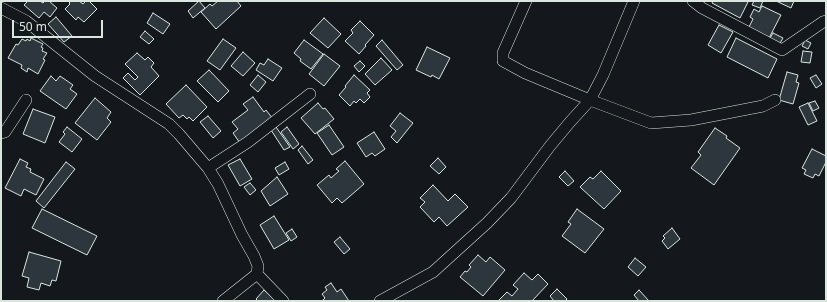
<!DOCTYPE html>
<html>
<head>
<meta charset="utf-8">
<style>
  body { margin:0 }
  #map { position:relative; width:827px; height:302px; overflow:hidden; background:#14181c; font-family:"Noto Sans",sans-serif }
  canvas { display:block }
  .frame { position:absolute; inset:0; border:2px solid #d8e6dc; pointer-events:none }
  .scale { position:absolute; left:12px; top:20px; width:91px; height:18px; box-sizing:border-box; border:2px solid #d8e6dc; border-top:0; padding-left:5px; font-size:12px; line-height:14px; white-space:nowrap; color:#d8e6dc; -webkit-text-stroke:3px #14181c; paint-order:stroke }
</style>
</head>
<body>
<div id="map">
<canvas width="827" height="302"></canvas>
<div class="frame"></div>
<div class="scale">50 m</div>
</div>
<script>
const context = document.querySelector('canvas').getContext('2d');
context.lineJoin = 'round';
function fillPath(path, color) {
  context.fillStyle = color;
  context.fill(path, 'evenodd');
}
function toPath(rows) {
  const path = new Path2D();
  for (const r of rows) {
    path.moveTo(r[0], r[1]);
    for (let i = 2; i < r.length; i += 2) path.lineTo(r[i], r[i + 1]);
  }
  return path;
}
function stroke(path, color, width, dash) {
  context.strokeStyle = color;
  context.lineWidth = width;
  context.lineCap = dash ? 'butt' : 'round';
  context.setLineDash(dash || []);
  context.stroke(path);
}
const building = toPath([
  [28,1,40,1,43,3,45,1,49,1,57,8,50,17,44,12,39,18,24,5,28,1],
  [71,1,79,1,83,4,86,1,89,1,97,9,84,22,78,17,76,20,65,9,70,4,69,3,71,1],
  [199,1,205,8,193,18,188,11,199,1],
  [218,1,237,1,241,6,216,29,201,12,210,4,212,6,218,1],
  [713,1,746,1,748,2,740,18,712,3,713,1],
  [754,1,763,1,760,8,752,5,754,1],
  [776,1,794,1,791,8,776,1],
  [762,6,781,15,768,40,748,29,753,19,750,17,754,9,759,12,762,6],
  [153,13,170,24,163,34,147,23,153,13],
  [56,17,72,36,64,42,48,24,56,17],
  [324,18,341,34,328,48,310,33,324,18],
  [360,21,374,35,365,45,366,46,359,54,345,41,353,33,351,30,360,21],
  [719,25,733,32,721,53,708,45,719,25],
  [145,31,154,39,149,44,140,37,145,31],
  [773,33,783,38,779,45,769,40,773,33],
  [31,38,43,44,41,47,43,48,42,51,47,53,43,59,45,60,38,74,28,68,27,72,21,68,22,65,8,58,16,44,18,45,22,39,26,41,27,39,30,41,31,38],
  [736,38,777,59,768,78,727,57,736,38],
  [223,39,236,48,220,70,207,61,223,39],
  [304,40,323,54,311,69,300,61,301,59,294,53,304,40],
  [382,40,403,65,397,70,376,46,382,40],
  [805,40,811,43,808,49,802,46,805,40],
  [427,47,450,58,439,79,432,75,431,77,416,70,427,47],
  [803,51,812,52,810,63,801,62,803,51],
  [243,52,255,63,243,76,231,66,243,52],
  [137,53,145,60,148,57,154,63,151,67,159,76,140,95,123,78,128,73,135,80,138,77,125,64,137,53],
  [324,54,340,66,324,86,309,74,324,54],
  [381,58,392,70,375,85,365,74,381,58],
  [268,59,282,68,273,81,256,70,260,63,264,65,268,59],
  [360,61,365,66,359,72,354,66,360,61],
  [209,70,229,91,218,102,197,81,209,70],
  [787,72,798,75,796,82,799,83,793,104,779,100,787,72],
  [258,75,266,82,258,92,250,85,258,75],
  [354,75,370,90,367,93,370,97,364,103,360,99,356,103,354,101,350,106,339,95,346,87,345,86,354,75],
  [816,75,822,84,816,88,810,78,816,75],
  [51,76,56,81,60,76,73,85,70,89,77,94,66,109,40,91,51,76],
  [186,85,207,107,193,121,189,117,187,119,183,115,179,118,166,104,186,85],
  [253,97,264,112,266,110,273,119,240,143,233,133,238,129,232,122,248,110,243,104,253,97],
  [95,98,111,112,107,118,111,122,97,140,75,123,95,98],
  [815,101,819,108,813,111,809,103,815,101],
  [318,103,323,109,325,108,334,119,315,134,301,118,318,103],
  [808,103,817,121,808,125,799,107,808,103],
  [33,109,55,117,45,143,23,134,33,109],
  [400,113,413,123,397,143,391,137,396,131,390,126,400,113],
  [208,116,221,131,213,138,200,122,208,116],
  [329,125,344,147,332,155,317,133,329,125],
  [67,127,82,139,72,152,59,142,65,134,63,132,67,127],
  [276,127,290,147,284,150,271,130,276,127],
  [287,127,299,144,293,149,281,132,287,127],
  [715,128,727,136,726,138,740,148,714,185,691,168,701,155,698,152,715,128],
  [374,132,385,149,375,156,372,153,366,157,357,143,374,132],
  [302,146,313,160,308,164,298,150,302,146],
  [812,149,826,156,826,162,819,176,815,174,813,178,804,174,806,170,802,168,812,149],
  [438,158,446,167,439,174,430,166,438,158],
  [20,159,28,163,26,167,31,169,30,172,44,179,36,195,24,189,21,196,5,188,20,159],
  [240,159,252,179,240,186,228,165,240,159],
  [345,161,364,184,342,203,337,198,332,203,317,185,329,175,331,178,339,171,336,169,345,161],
  [66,162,75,169,44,208,36,201,66,162],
  [285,162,289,169,279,175,275,168,285,162],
  [565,171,574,181,568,186,559,177,565,171],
  [601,171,621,191,604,209,580,187,590,177,593,179,601,171],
  [277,177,288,194,270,206,261,191,277,177],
  [250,183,256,190,250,195,244,187,250,183],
  [433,185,448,201,455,194,468,207,447,226,439,217,434,222,420,207,425,202,420,198,433,185],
  [42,209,97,236,87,255,32,228,42,209],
  [577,209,604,229,585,253,562,236,571,224,568,222,577,209],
  [274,216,289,240,274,249,260,225,274,216],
  [672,228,680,239,668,249,662,241,665,238,663,236,672,228],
  [292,229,297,237,291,241,286,233,292,229],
  [340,237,350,249,344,254,334,242,340,237],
  [29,252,61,261,56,281,52,280,50,286,41,283,39,290,27,287,29,278,22,276,29,252],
  [478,255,486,262,490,257,505,270,483,296,460,277,465,271,467,272,471,267,469,265,478,255],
  [635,258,646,267,638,276,628,267,635,258],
  [524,273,532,280,538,274,548,284,532,301,498,301,507,292,512,296,518,289,513,285,524,273],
  [331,283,337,292,341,289,349,301,322,301,325,298,322,294,327,290,325,287,331,283],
  [557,289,567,299,565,301,554,301,550,296,557,289],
  [264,290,276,301,258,301,256,299,264,290],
  [639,290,649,301,639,301,634,295,639,290]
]);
fillPath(building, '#2c363c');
stroke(building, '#d8e6dc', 1);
const minor = toPath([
  [526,1,503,53,503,61,525,73,590,100,651,123,691,120,763,106,775,100],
  [693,1,702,8,782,50,823,22,826,21],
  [1,8,26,21,95,76,169,124,179,134,208,168,218,184,242,235,254,256,258,266,257,274],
  [1,133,5,132,26,100],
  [208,168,248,142,310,94],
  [223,301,257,274,283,301],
  [380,301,433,272,487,223,511,198,550,146,570,122,590,100,603,75,634,1]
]);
stroke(minor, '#d8e6dc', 12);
stroke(minor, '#14181c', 11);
</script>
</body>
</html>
